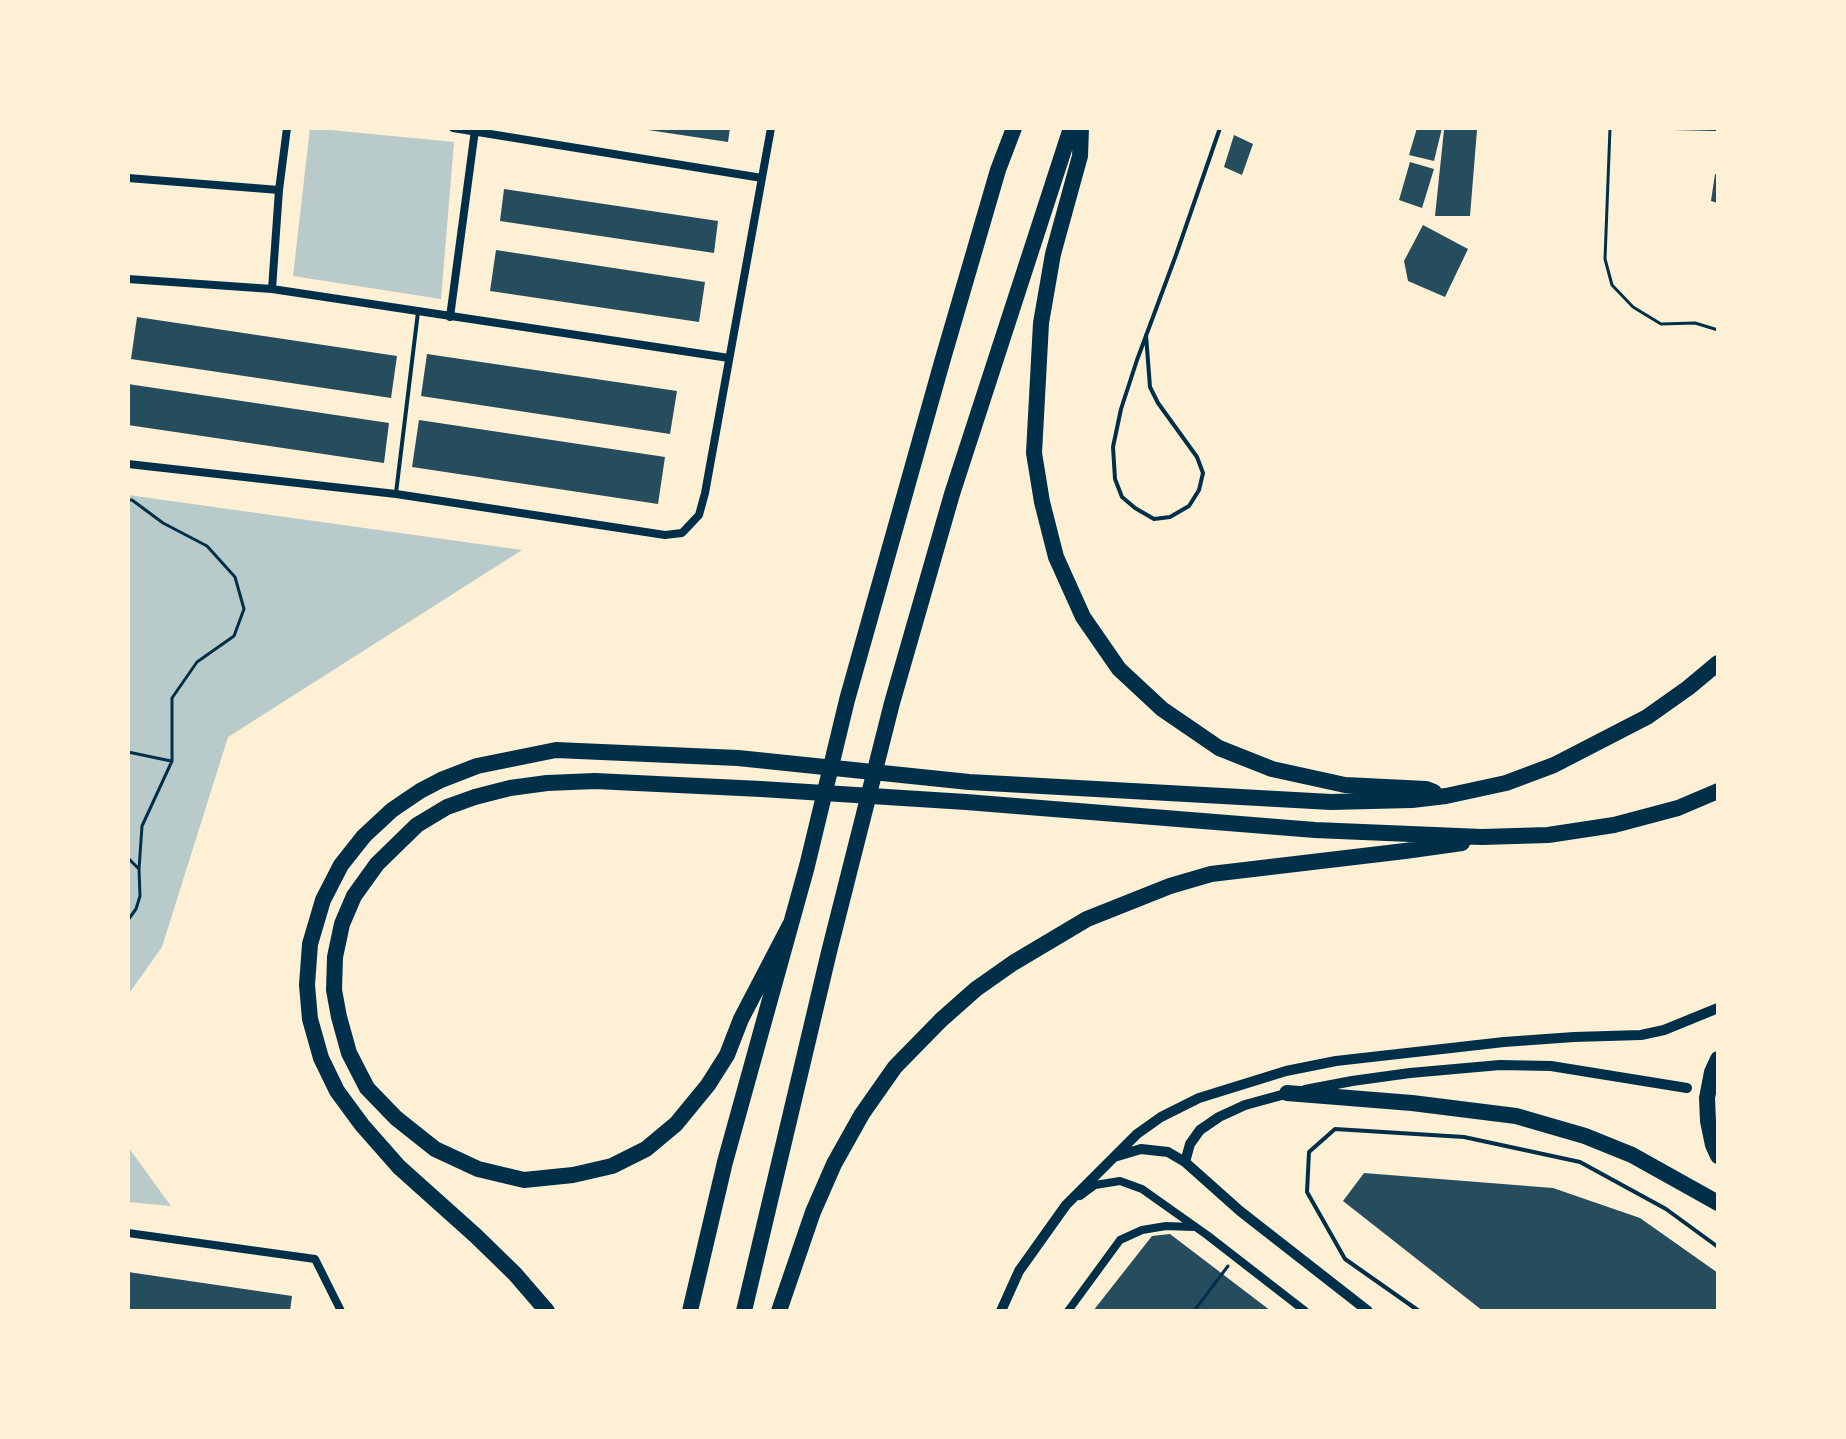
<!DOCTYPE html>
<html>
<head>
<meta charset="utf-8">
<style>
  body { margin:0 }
  #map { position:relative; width:1846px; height:1439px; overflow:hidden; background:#fdf0d5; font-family:"Work Sans",sans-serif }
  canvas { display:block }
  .frame { position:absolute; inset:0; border:130px solid #fdf0d5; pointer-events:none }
</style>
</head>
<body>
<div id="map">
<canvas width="1846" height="1439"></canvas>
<div class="frame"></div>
</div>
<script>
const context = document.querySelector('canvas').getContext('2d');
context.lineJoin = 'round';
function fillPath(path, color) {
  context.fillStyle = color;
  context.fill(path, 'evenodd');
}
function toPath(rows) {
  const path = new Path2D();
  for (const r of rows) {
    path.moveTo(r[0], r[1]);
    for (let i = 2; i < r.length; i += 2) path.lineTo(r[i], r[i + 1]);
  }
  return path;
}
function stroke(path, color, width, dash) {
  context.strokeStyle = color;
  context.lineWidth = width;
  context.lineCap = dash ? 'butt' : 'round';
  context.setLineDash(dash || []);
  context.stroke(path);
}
fillPath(toPath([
  [310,128,454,142,441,299,293,276],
  [128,495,522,550,228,737,162,947,128,995],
  [128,1147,171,1206,128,1202]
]), '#b9caca');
fillPath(toPath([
  [648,128,730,128,728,142,648,130],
  [1417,128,1442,128,1434,161,1409,155],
  [1444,130,1477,130,1470,216,1435,216],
  [1234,135,1253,144,1242,175,1224,167],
  [1410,162,1434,169,1422,208,1399,200],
  [1715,174,1718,174,1718,203,1711,201],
  [504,189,718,221,714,253,500,221],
  [1423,225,1468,249,1445,297,1408,281,1404,261],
  [496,250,705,282,699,322,490,291],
  [137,317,397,356,391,398,131,359],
  [427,354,677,391,670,434,421,396],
  [128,384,389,423,384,463,128,425],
  [419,420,665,457,658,504,412,467],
  [1364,1173,1553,1188,1640,1218,1718,1273,1718,1311,1483,1311,1343,1201],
  [1170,1234,1271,1311,1093,1311,1152,1236],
  [128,1272,292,1296,290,1311,128,1311]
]), '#264d5e');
stroke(toPath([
  [1610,128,1605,259,1612,285,1633,307,1661,324,1695,323,1718,330],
  [128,500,132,500,163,523,207,546,235,577,244,609,234,636,197,662,172,698,172,761,142,826,139,869,140,896,136,909,128,920],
  [128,752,171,761],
  [128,858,139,869],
  [1194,1311,1228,1266]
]), '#003049', 3);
stroke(toPath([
  [1672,128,1718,129],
  [1146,335,1150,387,1158,403,1197,457,1203,473,1199,490,1189,506,1170,517,1154,519,1135,508,1122,497,1115,479,1113,447,1121,409,1137,360,1176,255,1220,128],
  [396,493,418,312],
  [1419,1311,1345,1259,1307,1192,1309,1152,1335,1129,1464,1137,1580,1162,1666,1209,1718,1247]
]), '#003049', 4);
stroke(toPath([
  [453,128,762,178],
  [128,178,279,190],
  [128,279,272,289,729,358],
  [272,289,279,190,287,128],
  [450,317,475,130],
  [128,464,396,494,665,535,682,533,699,515,705,493,771,128],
  [1080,1196,1095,1185,1120,1181,1142,1189,1207,1235,1305,1311],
  [128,1233,315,1259,341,1311],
  [1068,1311,1120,1240,1142,1230,1166,1226,1193,1227]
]), '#003049', 8);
stroke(toPath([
  [1305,1090,1352,1081,1410,1073,1500,1065,1551,1066,1687,1088],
  [1114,1157,1141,1149,1168,1152,1185,1162,1240,1211,1368,1311],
  [1185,1162,1190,1144,1200,1130,1219,1117,1245,1105,1289,1093],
  [1001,1311,1019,1271,1066,1205,1137,1134,1161,1117,1199,1098,1286,1071,1336,1061,1504,1042,1574,1037,1641,1035,1664,1030,1718,1008]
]), '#003049', 10);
stroke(toPath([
  [1081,128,1080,156,1053,254,1041,323,1034,453,1042,502,1056,557,1083,617,1119,669,1162,709,1219,748,1272,769,1345,785,1426,789,1434,792],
  [790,925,741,1019,727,1055,708,1085,676,1124,646,1149,612,1166,573,1175,524,1180,478,1169,435,1149,396,1118,367,1088,349,1053,339,1017,334,990,335,957,342,924,354,896,377,864,417,825,447,807,475,797,510,788,547,783,595,781,761,789,966,802,1315,830,1482,837,1548,835,1614,825,1678,808,1718,791],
  [1718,1059,1712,1072,1707,1098,1708,1121,1713,1145,1718,1156],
  [1287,1093,1412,1103,1516,1116,1585,1136,1632,1155,1718,1203],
  [547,1311,515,1274,476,1236,399,1167,362,1125,337,1091,321,1058,310,1019,307,985,310,944,323,900,341,865,364,836,392,810,420,791,441,780,477,766,556,750,738,758,969,782,1331,802,1412,800,1446,796,1506,783,1554,765,1647,717,1688,688,1718,663],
  [690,1311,725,1162,807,866,847,700,942,362,998,170,1014,128],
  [744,1311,829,952,892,703,952,494,1071,128],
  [779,1311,813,1212,834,1164,862,1114,895,1067,941,1020,976,989,1013,963,1087,919,1170,886,1211,874,1405,851,1462,843]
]), '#003049', 16);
</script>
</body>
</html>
